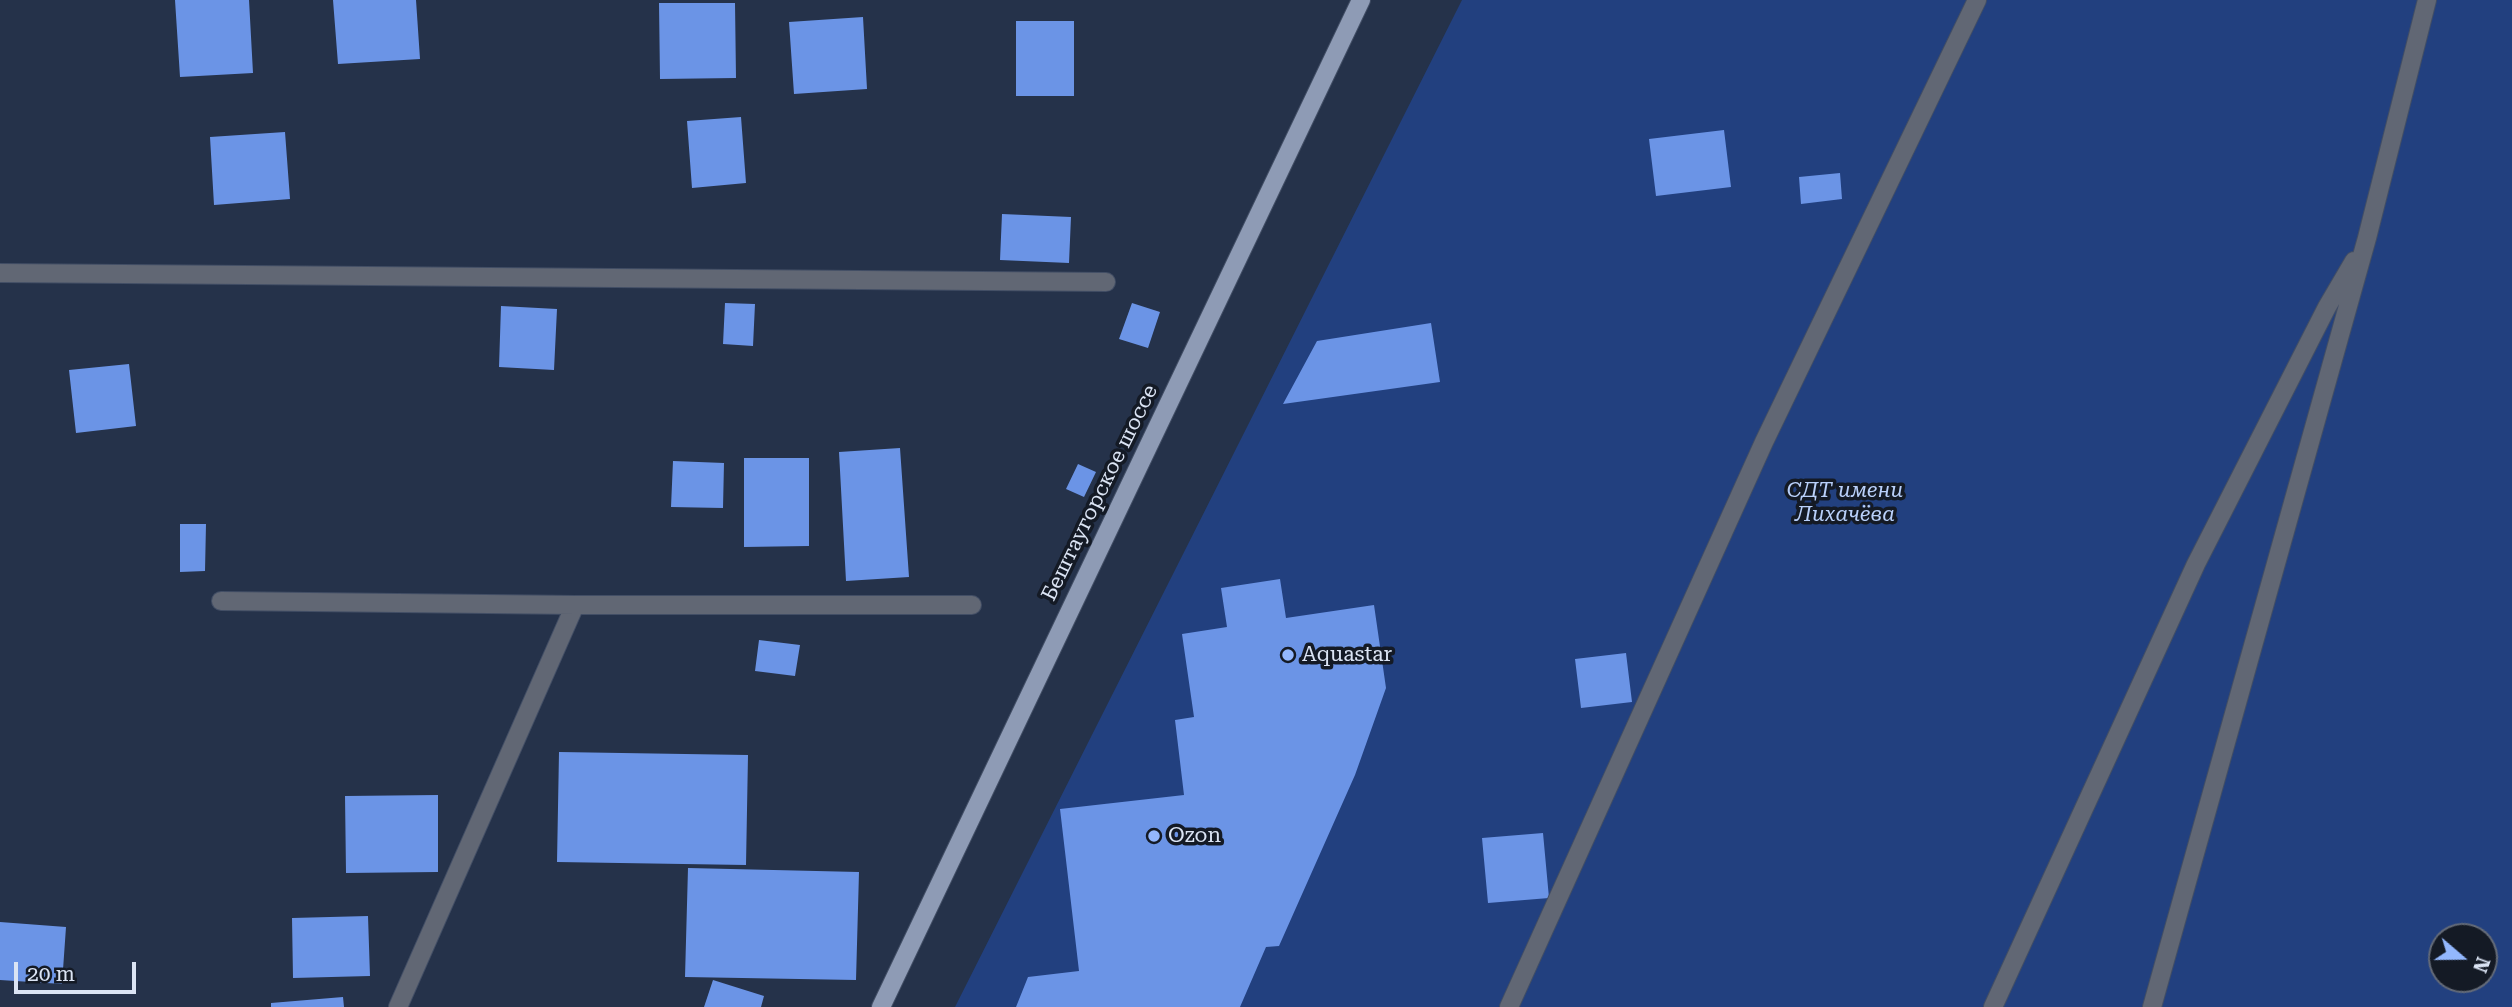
<!DOCTYPE html>
<html>
<head>
<meta charset="utf-8">
<style>
  body { margin:0 }
  #map { position:relative; width:2512px; height:1007px; overflow:hidden; background:#25324a; font-family:"Roboto Serif",serif }
  canvas { display:block }
  .north { position:absolute; left:2428px; top:923px; width:70px; height:70px; box-sizing:border-box; background:#141a25; border:2px solid #646b78; border-radius:50%; rotate:110deg; font-size:19px; font-weight:700; line-height:28px; text-align:center; color:#dbe4f4 }
  .north::after { content:''; display:block; margin:auto; width:24px; height:32px; background:#93b7fd; clip-path:polygon(50% 0,100% 100%,50% 72%,0 100%) }
  .scale { position:absolute; left:14px; top:962px; width:122px; height:32px; box-sizing:border-box; border:4px solid #dbe4f4; border-top:0; padding-left:9px; font-size:21px; line-height:24px; white-space:nowrap; color:#dbe4f4; -webkit-text-stroke:5px #141a25; paint-order:stroke }
</style>
</head>
<body>
<div id="map">
<canvas width="2512" height="1007"></canvas>
<div class="north">N</div>
<div class="scale">20 m</div>
</div>
<script>
const context = document.querySelector('canvas').getContext('2d');
context.lineJoin = 'round';
function fillPath(path, color) {
  context.fillStyle = color;
  context.fill(path, 'evenodd');
}
function toPath(rows) {
  const path = new Path2D();
  for (const r of rows) {
    path.moveTo(r[0], r[1]);
    for (let i = 2; i < r.length; i += 2) path.lineTo(r[i], r[i + 1]);
  }
  return path;
}
function stroke(path, color, width, dash) {
  context.strokeStyle = color;
  context.lineWidth = width;
  context.lineCap = dash ? 'butt' : 'round';
  context.setLineDash(dash || []);
  context.stroke(path);
}
function drawText(font, color, halo, rows, align = 'center') {
  context.font = font + ' "Roboto Serif",serif';
  context.lineWidth = 7;
  context.setLineDash([]);
  context.textBaseline = 'middle';
  context.strokeStyle = halo;
  context.fillStyle = color;
  for (const [text, x, y, turn = 0] of rows) {
    context.save();
    context.translate(x, y);
    context.rotate((+turn || 0) * Math.PI / 180);
    context.textAlign = isNaN(turn) ? turn : align;
    if (halo) context.strokeText(text, 0, 0);
    context.fillText(text, 0, 0);
    context.restore();
  }
}
fillPath(toPath([
  [1462,0,2512,0,2512,1007,955,1007],
  [2442,937,2484,937,2484,979,2442,979]
]), '#22407f');
fillPath(toPath([
  [175,0,249,0,253,73,180,77],
  [333,0,416,0,420,59,338,64],
  [659,3,735,3,736,78,660,79],
  [863,17,867,89,794,94,789,22],
  [1016,21,1074,21,1074,96,1016,96],
  [741,117,746,183,692,188,687,121],
  [1724,130,1731,187,1656,196,1649,139],
  [285,132,290,199,214,205,210,137],
  [1840,173,1842,199,1801,204,1799,177],
  [1002,214,1071,217,1069,263,1000,260],
  [725,303,755,304,753,346,723,344],
  [1132,303,1160,312,1148,348,1119,339],
  [501,306,557,309,554,370,499,367],
  [1431,323,1440,382,1283,404,1317,341],
  [129,364,136,426,76,433,69,370],
  [900,448,909,577,846,581,839,452],
  [744,458,809,458,809,546,744,547],
  [673,461,724,463,723,508,671,507],
  [1078,464,1096,472,1084,497,1066,489],
  [180,524,206,524,205,571,180,572],
  [1280,579,1286,618,1374,605,1386,688,1355,775,1279,946,1266,947,1240,1007,1016,1007,1028,977,1079,971,1060,809,1184,795,1175,720,1194,717,1182,634,1227,627,1221,588],
  [759,640,800,645,795,676,755,671],
  [1626,653,1632,702,1581,708,1575,659],
  [559,752,748,755,746,865,557,862],
  [438,795,438,872,346,873,345,796],
  [1543,833,1549,898,1488,903,1482,838],
  [688,868,859,872,856,980,685,977],
  [368,916,370,976,293,978,292,918],
  [0,922,66,927,62,984,0,980],
  [713,980,764,996,761,1007,704,1007],
  [343,997,344,1007,271,1007,271,1003]
]), '#6b94e6');
const minor = toPath([
  [0,273,1106,282],
  [221,601,575,605,972,605],
  [398,1007,575,605],
  [1509,1007,1764,442,1977,0],
  [1993,1007,2196,564,2327,307,2354,261],
  [2152,1007,2367,238,2427,0]
]);
const major = toPath([
  [881,1007,1361,0]
]);
stroke(minor, '#424e65', 20);
stroke(major, '#424e65', 20);
stroke(minor, '#616774', 18);
stroke(major, '#8e9bb5', 18);
for (const [x, y, r, color] of [
  [1288,655,7,"#93b7fd"],
  [1154,836,7,"#93b7fd"]
]) {
  const dot = new Path2D();
  dot.arc(x, y, r, 0, 2 * Math.PI);
  context.fillStyle = color;
  context.fill(dot);
  stroke(dot, '#141a25', 2.5);
}
drawText('italic 21px', '#b9d0fa', '#141a25', [
  ["СДТ имени",1845,491],
  ["Лихачёва",1845,515]
]);
drawText('21px', '#dbe4f4', '#141a25', [
  ["Бештаугорское шоссе",1100,493,-64]
]);
drawText('21px', '#dbe4f4', '#141a25', [
  ["Aquastar",1302,655],
  ["Ozon",1168,836]
], 'left');
</script>
</body>
</html>
